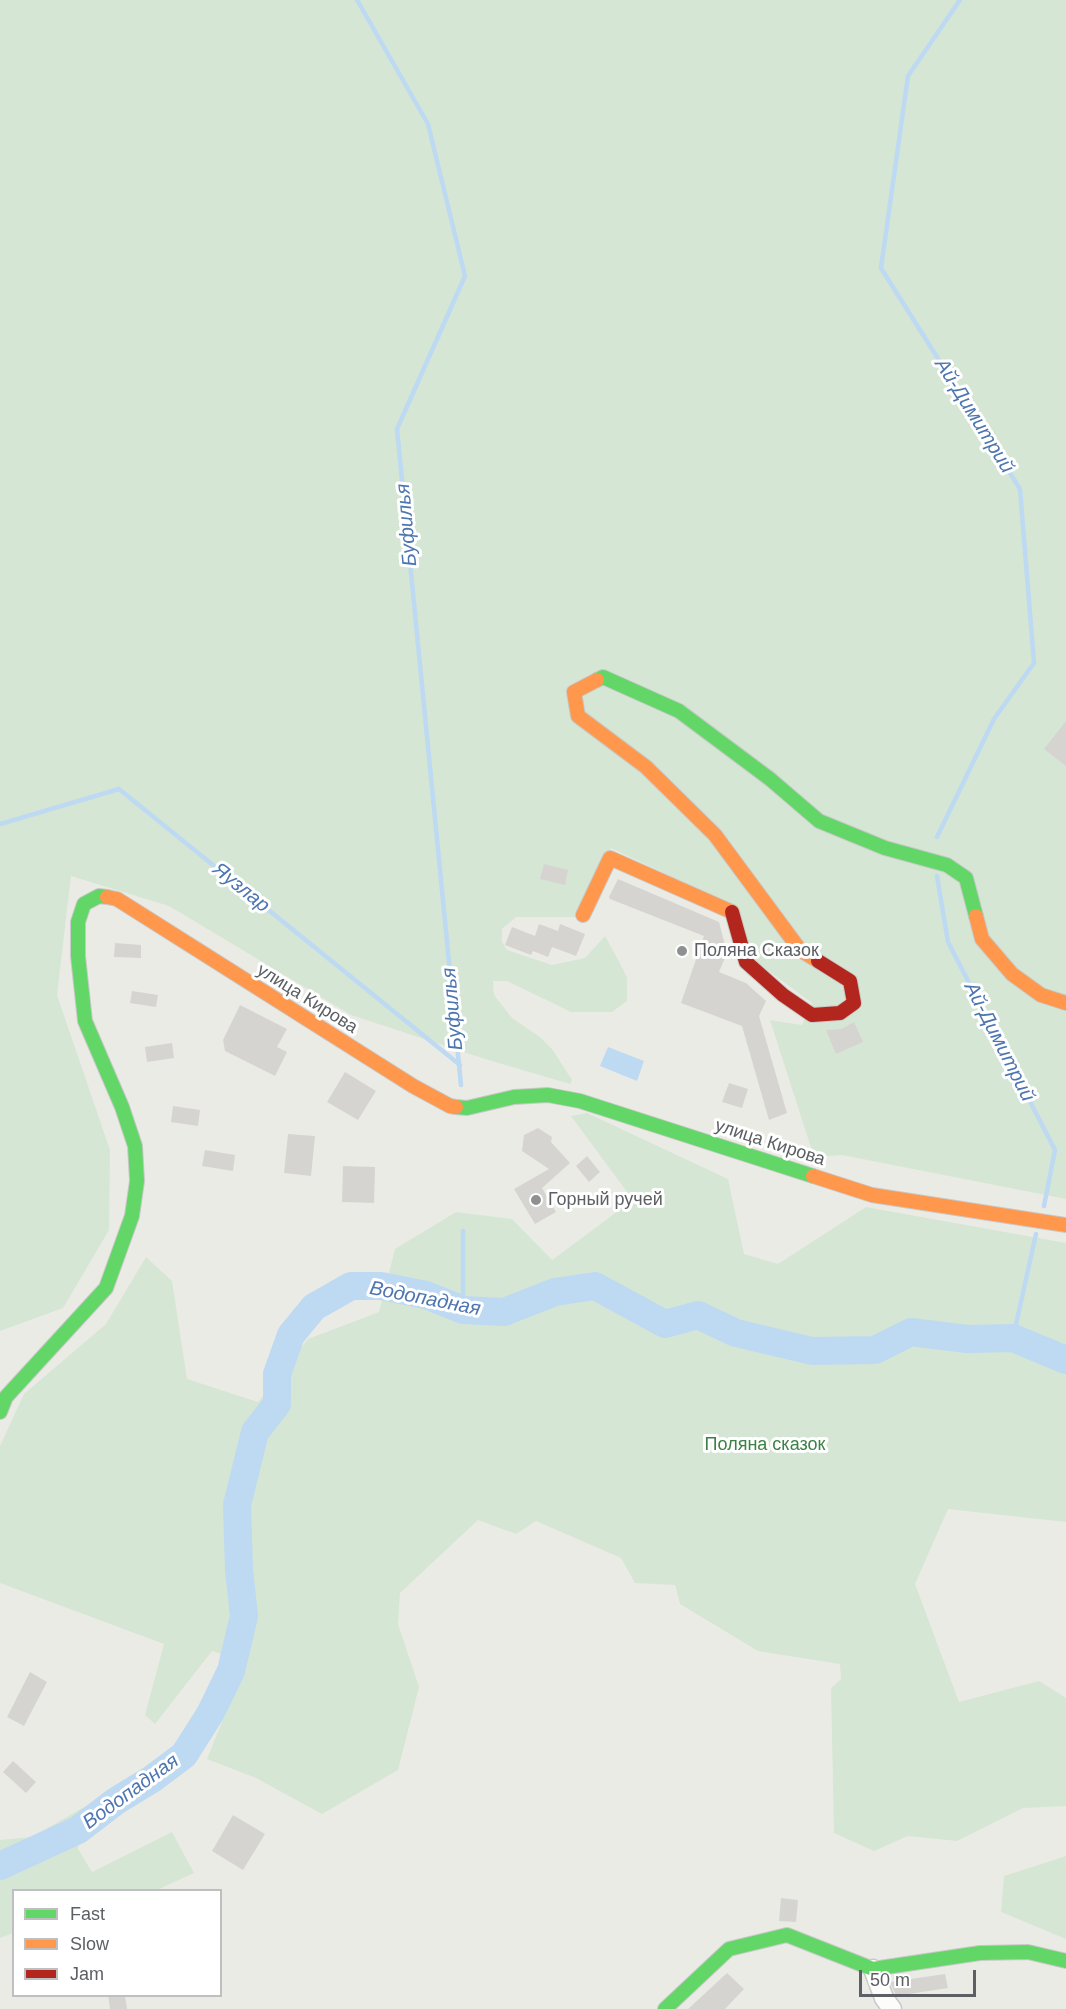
<!DOCTYPE html>
<html>
<head>
<meta charset="utf-8">
<style>
  body { margin:0 }
  #map { position:relative; width:1066px; height:2009px; overflow:hidden; background:#ebebe6; font-family:Arial,sans-serif }
  canvas { display:block }
  .legend { position:absolute; left:12px; top:1889px; width:210px; height:108px; box-sizing:border-box; background:#fff; border:2px solid #bebfc1; margin:0; padding:8px 10px; list-style:none; font-size:18px; color:#5c5f63 }
  .legend li { display:flex; align-items:center; gap:12px; height:30px }
  .legend b { width:30px; border:2px solid #bebfc1 }
  .scale { position:absolute; left:859px; top:1970px; width:117px; height:27px; box-sizing:border-box; border:3px solid #5c5f63; border-top:0; padding-left:8px; font-size:18px; line-height:21px; white-space:nowrap; color:#5c5f63; -webkit-text-stroke:4px #fff; paint-order:stroke }
</style>
</head>
<body>
<div id="map">
<canvas width="1066" height="2009"></canvas>
<ul class="legend">
<li><b style="height:8px;background:#63d668"></b>Fast</li>
<li><b style="height:8px;background:#ff974d"></b>Slow</li>
<li><b style="height:8px;background:#b3261e"></b>Jam</li>
</ul>
<div class="scale">50 m</div>
</div>
<script>
const context = document.querySelector('canvas').getContext('2d');
context.lineJoin = 'round';
function fillPath(path, color) {
  context.fillStyle = color;
  context.fill(path, 'evenodd');
}
function toPath(rows) {
  const path = new Path2D();
  for (const r of rows) {
    path.moveTo(r[0], r[1]);
    for (let i = 2; i < r.length; i += 2) path.lineTo(r[i], r[i + 1]);
  }
  return path;
}
function stroke(path, color, width, dash) {
  context.strokeStyle = color;
  context.lineWidth = width;
  context.lineCap = dash ? 'butt' : 'round';
  context.setLineDash(dash || []);
  context.stroke(path);
}
function drawText(font, color, halo, rows, align = 'center') {
  context.font = font + ' Arial,sans-serif';
  context.lineWidth = 6;
  context.setLineDash([]);
  context.textBaseline = 'middle';
  context.strokeStyle = halo;
  context.fillStyle = color;
  for (const [text, x, y, turn = 0] of rows) {
    context.save();
    context.translate(x, y);
    context.rotate((+turn || 0) * Math.PI / 180);
    context.textAlign = isNaN(turn) ? turn : align;
    if (halo) context.strokeText(text, 0, 0);
    context.fillText(text, 0, 0);
    context.restore();
  }
}
fillPath(toPath([
  [0,0,1066,0,1066,1199,842,1155,814,1157,770,1020,802,1025,812,1003,750,957,735,907,611,848,578,917,516,917,502,929,502,942,507,950,552,965,585,958,605,936,623,969,627,978,627,1001,612,1012,571,1012,507,981,493,981,494,995,512,1018,540,1037,552,1049,572,1080,570,1084,485,1059,351,1015,169,906,71,876,57,995,110,1150,109,1230,63,1308,0,1331],
  [587,1113,728,1179,744,1254,778,1264,866,1207,1066,1243,1066,1522,948,1509,915,1584,959,1702,1039,1681,1066,1698,1066,1806,1023,1808,957,1841,908,1836,874,1851,834,1833,831,1688,841,1679,840,1664,758,1651,680,1604,675,1585,635,1583,621,1558,536,1521,516,1534,478,1520,400,1593,398,1624,419,1687,398,1770,322,1814,256,1778,207,1759,246,1662,212,1651,155,1724,145,1715,164,1644,0,1583,0,1446,24,1394,106,1324,146,1257,172,1281,187,1379,258,1402,308,1339,379,1312,395,1249,456,1212,512,1219,552,1260,633,1200,571,1116],
  [84,1807,78,1849,92,1872,172,1832,194,1873,157,1890,14,1890,13,1933,0,1938,0,1840,32,1837],
  [1066,1856,1066,1939,1001,1912,1004,1876]
]), '#d5e6d4');
fillPath(toPath([
  [608,1047,644,1061,637,1081,600,1066]
]), '#bed9f2');
stroke(toPath([
  [357,0,428,124,465,276,397,429,461,1085],
  [0,824,119,789,460,1065],
  [937,837,994,719,1034,663,1020,489,881,268,908,76,960,0],
  [937,876,948,942,1055,1150,1044,1206],
  [463,1310,463,1231],
  [1013,1338,1036,1234]
]), '#bed9f2', 4.5);
stroke(toPath([
  [0,1866,78,1830,116,1801,152,1779,184,1755,210,1714,231,1671,244,1616,239,1570,237,1505,255,1432,277,1404,277,1374,291,1335,314,1307,351,1286,381,1286,426,1295,463,1310,504,1312,555,1292,595,1286,665,1324,698,1315,736,1333,812,1351,875,1350,911,1332,967,1339,1013,1338,1066,1360]
]), '#bed9f2', 28);
fillPath(toPath([
  [1066,721,1066,766,1044,749],
  [544,864,568,870,565,885,540,879],
  [618,879,719,922,727,953,719,972,746,983,766,1001,759,1016,787,1113,769,1120,742,1026,681,1003,704,936,610,899,609,897],
  [539,924,558,931,560,924,585,934,576,956,552,947,548,957,533,951,531,955,505,945,512,927,535,936],
  [115,943,141,945,141,958,114,957],
  [132,991,158,995,156,1007,130,1003],
  [240,1005,287,1029,277,1047,287,1052,275,1076,225,1051,223,1040],
  [854,1022,863,1042,836,1054,826,1030,842,1029],
  [172,1043,174,1058,147,1062,145,1047],
  [345,1072,376,1091,358,1120,327,1102],
  [729,1083,748,1089,742,1108,722,1102],
  [173,1106,200,1110,198,1126,171,1122],
  [538,1128,552,1137,551,1142,570,1163,542,1188,556,1212,535,1224,514,1189,549,1169,522,1151,524,1135],
  [288,1134,315,1136,311,1176,284,1173],
  [205,1150,235,1155,233,1171,202,1166],
  [587,1156,600,1172,589,1182,576,1166],
  [343,1166,375,1167,374,1203,342,1202],
  [30,1672,47,1682,24,1726,7,1717],
  [13,1761,36,1782,26,1793,3,1772],
  [233,1815,265,1834,243,1870,212,1851],
  [781,1898,798,1900,796,1922,779,1921],
  [727,1973,744,1989,725,2009,688,2009],
  [945,1974,948,1988,896,1996,890,1982],
  [108,1995,125,1995,127,2009,110,2009]
]), '#d5d4d1');
const street = toPath([
  [873,1969,884,1998,892,2009]
]);
const fast = toPath([
  [597,680,603,677,679,711,770,779,819,821,885,848,947,865,966,878,976,916],
  [456,1107,467,1108,514,1097,548,1095,580,1101,813,1176],
  [0,1412,6,1397,106,1288,132,1216,137,1181,135,1146,122,1107,85,1021,78,956,78,922,84,904,99,896,107,897],
  [665,2009,729,1949,787,1935,873,1969,980,1953,1028,1952,1066,1961]
]);
const slow = toPath([
  [597,680,574,692,578,716,646,767,715,835,800,950,818,961],
  [107,897,117,899,413,1086,450,1106,456,1107],
  [583,915,610,858,732,912],
  [976,916,982,939,1012,974,1041,995,1066,1003],
  [813,1176,872,1195,1066,1225]
]);
const jam = toPath([
  [732,912,746,962,783,995,812,1015,840,1013,854,1003,850,981,818,961]
]);
stroke(street, '#c8c9c8', 21);
stroke(fast, '#c8c9c8', 16);
stroke(slow, '#c8c9c8', 16);
stroke(jam, '#c8c9c8', 16);
stroke(street, '#fcfcfb', 18);
stroke(fast, '#63d668', 14);
stroke(slow, '#ff974d', 14);
stroke(jam, '#b3261e', 14);
for (const [x, y, r, color] of [
  [682,951,6,"#8e9091"],
  [536,1200,6,"#8e9091"]
]) {
  const dot = new Path2D();
  dot.arc(x, y, r, 0, 2 * Math.PI);
  context.fillStyle = color;
  context.fill(dot);
  stroke(dot, '#fff', 2);
}
drawText('18px', '#5c5f63', '#fff', [
  ["Поляна Сказок",694,951],
  ["Горный ручей",548,1200]
], 'left');
drawText('18px', '#5c5f63', '#fff', [
  ["улица Кирова",307,999,32],
  ["улица Кирова",770,1143,18]
]);
drawText('18px', '#3d8145', '#fff', [
  ["Поляна сказок",765,1445]
]);
drawText('italic 20px', '#4d76b0', '#fff', [
  ["Ай-Димитрий",974,416,58],
  ["Буфилья",407,525,-95],
  ["Яузлар",241,888,39],
  ["Буфилья",453,1009,-95],
  ["Ай-Димитрий",999,1042,63],
  ["Водопадная",425,1299,11],
  ["Водопадная",131,1792,-36]
]);
</script>
</body>
</html>
